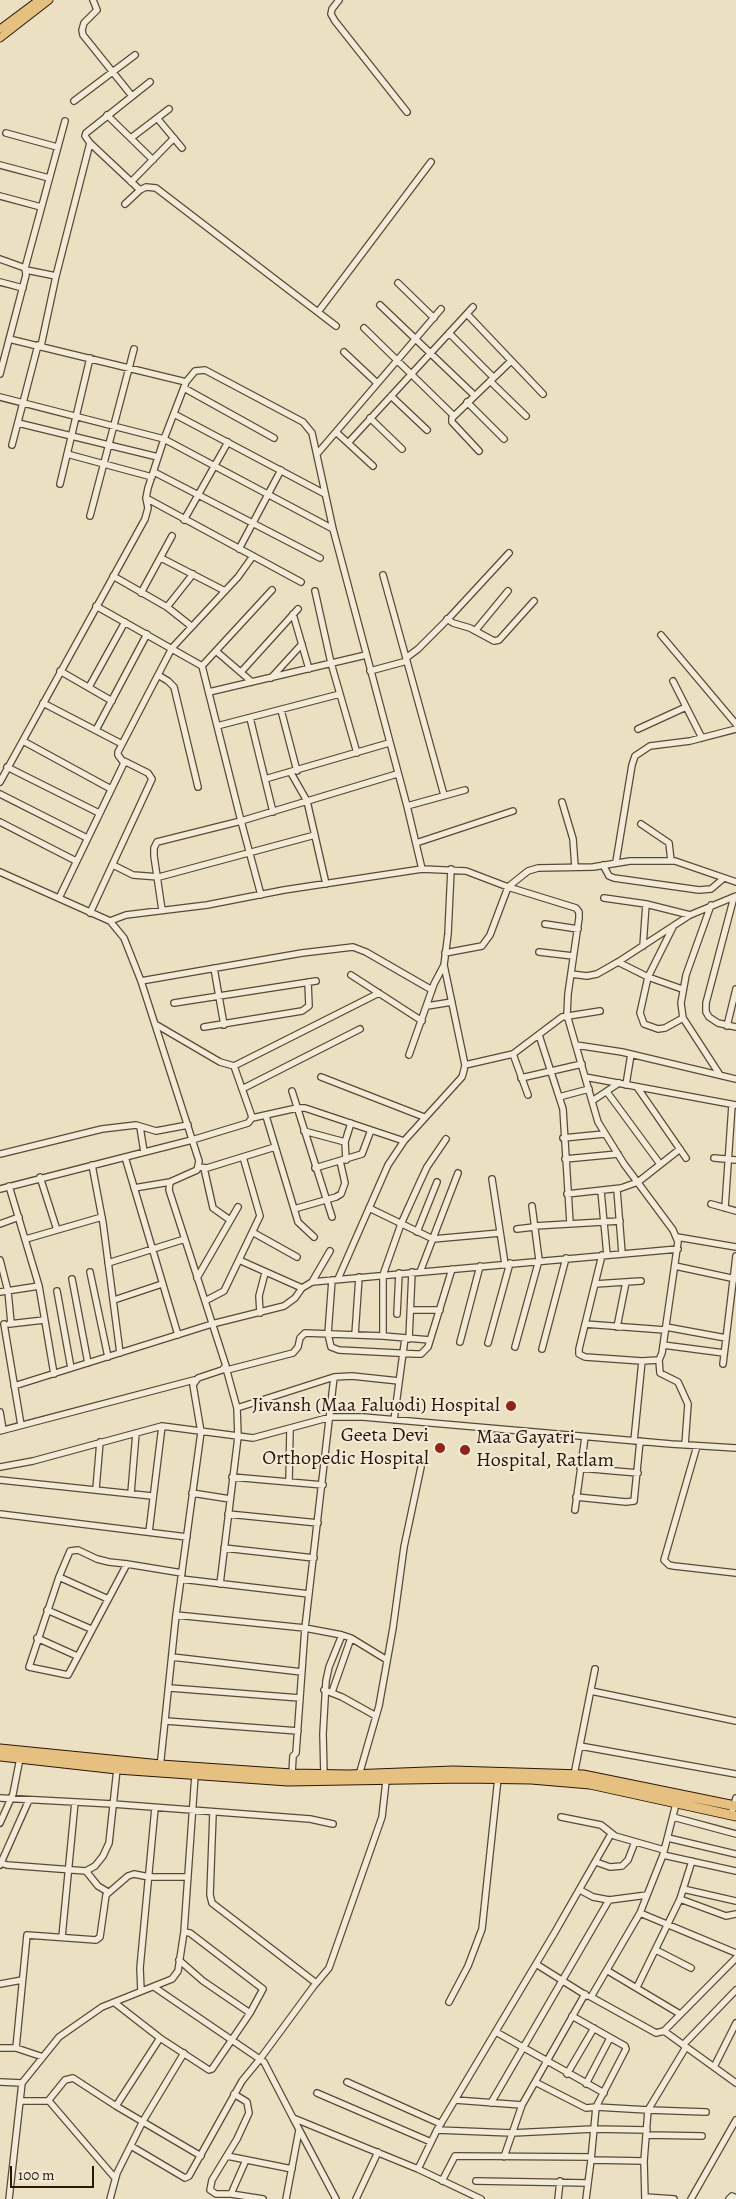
<!DOCTYPE html>
<html>
<head>
<meta charset="utf-8">
<style>
  body { margin:0 }
  #map { position:relative; width:736px; height:2199px; overflow:hidden; background:#ebe0c1; font-family:Alegreya,serif }
  canvas { display:block }
  .scale { position:absolute; left:10px; top:2166px; width:84px; height:22px; box-sizing:border-box; border:2px solid #2b1609; border-top:0; padding-left:6px; font-size:15px; line-height:18px; white-space:nowrap; color:#2b1609; -webkit-text-stroke:4px #f2ebd7; paint-order:stroke }
</style>
</head>
<body>
<div id="map">
<canvas width="736" height="2199"></canvas>
<div class="scale">100 m</div>
</div>
<script>
const context = document.querySelector('canvas').getContext('2d');
context.lineJoin = 'round';
function toPath(rows) {
  const path = new Path2D();
  for (const r of rows) {
    path.moveTo(r[0], r[1]);
    for (let i = 2; i < r.length; i += 2) path.lineTo(r[i], r[i + 1]);
  }
  return path;
}
function stroke(path, color, width, dash) {
  context.strokeStyle = color;
  context.lineWidth = width;
  context.lineCap = dash ? 'butt' : 'round';
  context.setLineDash(dash || []);
  context.stroke(path);
}
function drawText(font, color, halo, rows, align = 'center') {
  context.font = font + ' Alegreya,serif';
  context.lineWidth = 4;
  context.setLineDash([]);
  context.textBaseline = 'middle';
  context.strokeStyle = halo;
  context.fillStyle = color;
  for (const [text, x, y, turn = 0] of rows) {
    context.save();
    context.translate(x, y);
    context.rotate((+turn || 0) * Math.PI / 180);
    context.textAlign = isNaN(turn) ? turn : align;
    if (halo) context.strokeText(text, 0, 0);
    context.fillText(text, 0, 0);
    context.restore();
  }
}
const minor = toPath([
  [93,0,97,10,84,23,82,30,83,35,132,96],
  [339,0,332,9,331,14,335,21,407,112],
  [74,101,135,55],
  [107,115,153,160],
  [157,118,182,148],
  [6,133,57,147],
  [131,138,169,109],
  [0,165,49,178],
  [131,182,174,138],
  [140,190,90,143,85,136,86,133,150,82],
  [0,196,41,207],
  [125,204,140,190,146,187,156,188,336,326],
  [0,259,25,268,26,275,0,374],
  [25,268,65,121],
  [26,270,56,276],
  [0,282,23,288],
  [398,283,434,318],
  [380,305,474,395],
  [318,312,431,162],
  [467,314,543,394],
  [364,328,453,415],
  [449,333,493,377],
  [9,339,186,382],
  [41,346,56,276,90,143],
  [344,352,377,383],
  [490,381,526,416],
  [184,388,274,438],
  [391,396,427,430],
  [0,397,164,439,333,529],
  [467,402,504,439],
  [174,414,325,494],
  [370,418,402,449],
  [18,423,158,457],
  [336,432,373,466],
  [348,443,473,307],
  [12,445,38,345],
  [479,451,452,422,452,418,511,361],
  [67,454,152,477],
  [317,454,441,309],
  [154,472,320,558],
  [60,484,90,358],
  [146,498,301,582],
  [90,516,134,349],
  [184,520,228,442],
  [239,549,281,470],
  [161,558,225,591],
  [383,575,444,795],
  [113,576,167,607,191,626],
  [315,591,331,663,357,753],
  [141,593,172,536],
  [96,606,202,666,241,821,261,895],
  [167,607,193,574],
  [293,614,309,669],
  [447,619,453,623,470,628,494,641,499,640,534,601],
  [475,631,508,591],
  [661,635,736,724],
  [216,651,252,682],
  [406,658,418,649,449,618,509,553],
  [202,666,272,590],
  [60,671,112,701],
  [370,671,407,661],
  [241,672,298,609],
  [158,675,168,681,174,687,198,787],
  [271,678,302,644],
  [673,681,702,738],
  [89,687,125,622],
  [209,692,366,655],
  [43,703,122,744],
  [281,710,297,771],
  [250,718,273,812],
  [217,726,340,694],
  [638,729,686,707],
  [96,730,147,634],
  [23,741,111,789],
  [7,767,99,813],
  [291,773,307,801,326,884],
  [265,779,389,743],
  [0,782,145,519,148,508,146,498,148,488,164,439,186,382,195,371,205,370,303,422,312,433,333,529,407,806,422,869],
  [0,794,87,838],
  [562,802,573,839,575,867],
  [407,806,465,790],
  [0,822,76,861],
  [641,824,669,843,671,861],
  [416,843,513,811],
  [616,862,632,765,635,756,650,746,690,741,736,729],
  [113,865,133,875,159,877,315,835],
  [603,865,609,876,614,878,699,890,711,889,724,878],
  [0,872,110,921,124,938,141,981,199,1161,197,1170,170,1182,169,1190,226,1366,222,1370,198,1378,193,1385,201,1432,176,1615,160,1768],
  [734,897,706,1003,706,1012,709,1017,718,1023,736,1027],
  [59,898,124,763,118,755,118,752,172,648,238,577,253,556],
  [604,898,646,904,690,915],
  [711,905,686,975,681,1003,683,1018,720,1075],
  [162,910,154,856,154,848,157,842,241,821,397,774],
  [90,913,152,779,148,773,124,761],
  [110,921,126,915,207,905,284,890,422,869,466,871,508,887,576,908,579,912,579,918,568,994,567,1015,598,1122,624,1164,673,1230,678,1242,662,1353,659,1360,642,1361,585,1357,579,1354,579,1349,602,1255],
  [545,924,578,929],
  [673,927,648,977,640,1013,644,1024,658,1029,665,1028,683,1018],
  [643,946,646,904],
  [539,952,573,956],
  [445,953,482,946,490,935,508,887,528,871,538,868,593,867,630,861,675,861,736,882],
  [618,962,648,977,682,989],
  [214,968,224,1025],
  [571,974,587,976,597,974,618,962,690,915,736,896],
  [351,975,422,1021],
  [141,981,302,953,353,947,366,952,432,990],
  [174,1003,316,981],
  [427,1006,452,1002],
  [155,1024,220,1062,234,1066,379,993],
  [727,1026,736,989],
  [204,1027,302,1011,309,1006,308,982],
  [539,1035,563,1109,570,1223],
  [576,1045,622,1052,736,1079],
  [513,1054,528,1095],
  [409,1055,434,984,444,965],
  [465,1065,513,1054,562,1017,600,1011],
  [321,1077,424,1117],
  [585,1077,736,1105],
  [521,1078,582,1064],
  [626,1085,631,1054],
  [637,1087,686,1158],
  [242,1089,360,1029],
  [292,1091,332,1217],
  [607,1092,660,1164],
  [559,1097,589,1089],
  [592,1101,619,1083],
  [266,1116,298,1222,314,1237],
  [252,1118,297,1108,305,1108,404,1141],
  [140,1127,144,1152],
  [304,1131,345,1142],
  [563,1138,604,1134],
  [0,1154,102,1129,136,1125,156,1131,188,1125],
  [125,1157,178,1335],
  [714,1158,736,1160],
  [565,1159,618,1154],
  [346,1160,345,1142,351,1123],
  [92,1165,103,1223,120,1353],
  [199,1167,207,1168,275,1147],
  [204,1168,213,1208,230,1220],
  [315,1168,362,1154,371,1130],
  [40,1177,57,1230],
  [492,1179,505,1264],
  [9,1186,39,1286,54,1374],
  [134,1188,170,1182],
  [0,1189,192,1140,248,1123,252,1118,251,1114,234,1066],
  [617,1190,622,1253],
  [601,1191,607,1255],
  [567,1194,621,1188,638,1182,680,1149],
  [711,1204,736,1211],
  [369,1208,433,1239,500,1233],
  [725,1208,732,1105],
  [294,1209,336,1197,341,1194,345,1183,340,1161],
  [0,1224,19,1217],
  [534,1226,620,1221],
  [517,1229,534,1227],
  [417,1232,437,1182],
  [254,1233,297,1257],
  [677,1237,736,1247],
  [26,1239,102,1217],
  [0,1260,8,1291,11,1323],
  [239,1260,302,1288],
  [108,1263,185,1239],
  [675,1266,736,1279],
  [90,1272,108,1357],
  [420,1272,458,1173],
  [197,1278,238,1207],
  [72,1279,88,1363],
  [338,1279,388,1165,404,1141,462,1077,464,1070,465,1065,444,965,448,934,451,869],
  [332,1280,328,1334,331,1347,339,1350,416,1354,421,1354,428,1347,452,1269],
  [312,1282,330,1251],
  [595,1284,641,1281],
  [57,1291,71,1368],
  [0,1292,39,1286],
  [114,1300,162,1284],
  [205,1301,224,1291,260,1216,243,1157],
  [411,1310,440,1310],
  [260,1313,259,1296,265,1273],
  [397,1314,399,1273],
  [4,1324,21,1425],
  [9,1324,44,1320],
  [585,1324,665,1330],
  [617,1327,626,1282],
  [666,1327,726,1338],
  [355,1335,359,1277],
  [383,1336,383,1275,401,1224,420,1182,427,1167,446,1139],
  [409,1339,412,1272],
  [460,1342,480,1266],
  [488,1343,510,1263],
  [663,1345,724,1353],
  [515,1347,539,1260,532,1206],
  [542,1349,566,1258],
  [659,1360,660,1373,678,1382,688,1404,685,1445],
  [723,1364,736,1256],
  [227,1370,293,1353,298,1347,300,1338,305,1333,383,1336,430,1340],
  [14,1386,212,1324,284,1306,295,1298,302,1288,312,1282,678,1249],
  [237,1408,334,1377,352,1376,399,1381],
  [0,1412,3,1430],
  [394,1420,405,1338],
  [0,1431,194,1380],
  [634,1441,642,1361],
  [697,1446,664,1560,669,1565,674,1566,736,1573],
  [0,1467,33,1461,162,1426,253,1438,331,1417,363,1417,671,1444,736,1448],
  [580,1468,638,1473],
  [232,1477,323,1485],
  [0,1480,152,1496],
  [289,1482,290,1429],
  [96,1489,100,1442],
  [131,1493,136,1433],
  [192,1493,230,1499],
  [576,1497,626,1502,634,1501,640,1441],
  [575,1510,585,1437],
  [0,1514,187,1537],
  [228,1514,318,1523],
  [149,1532,162,1426],
  [224,1548,314,1558],
  [127,1564,68,1675,29,1667,59,1577,70,1551,78,1550,97,1559,109,1562,127,1564,182,1573],
  [59,1577,108,1599],
  [181,1579,309,1594],
  [220,1584,238,1437,237,1408,226,1368],
  [47,1610,91,1629],
  [176,1615,305,1628,342,1635,351,1638,387,1660],
  [37,1638,77,1656],
  [172,1657,302,1672],
  [170,1688,300,1698],
  [324,1690,342,1697,376,1716],
  [591,1691,736,1721],
  [332,1692,351,1638],
  [166,1721,298,1731],
  [580,1746,736,1774],
  [292,1774,293,1756,296,1753,305,1628,334,1377],
  [324,1775,323,1734,326,1681,329,1667,342,1635],
  [359,1775,379,1706,393,1628,404,1547,421,1467],
  [574,1775,595,1669],
  [0,1798,113,1804,310,1819,333,1824],
  [677,1800,663,1855,640,1913,591,1997,656,2033,664,2031,736,2083],
  [213,1813,210,1895,212,1903,316,1983],
  [731,1815,736,1798],
  [561,1817,601,1825,615,1836,664,1850],
  [673,1817,736,1834],
  [0,1823,13,1794,20,1758],
  [668,1838,736,1854],
  [663,1855,736,1871],
  [596,1862,610,1867,622,1866,628,1860,635,1842],
  [1,1863,7,1865,86,1871,95,1866,103,1856,109,1843,117,1769],
  [0,1865,29,1800],
  [86,1871,98,1886,108,1892],
  [683,1889,736,1901],
  [580,1890,593,1897,609,1900,647,1895],
  [680,1899,726,1916,736,1914],
  [640,1913,736,1953],
  [62,1937,75,1802],
  [656,1950,691,1968],
  [179,1960,203,1981,250,2013],
  [536,1964,587,1996],
  [608,1971,680,2014],
  [0,1984,22,1980],
  [154,1987,264,2062,293,2118,418,2169,481,2199],
  [637,1987,680,1899,692,1861],
  [141,1991,140,1968,155,1808],
  [449,2002,468,1966,482,1929,498,1778],
  [115,2003,160,2038,209,2070,212,2069,250,2013,263,1989,190,1933,184,1932],
  [664,2031,736,1958],
  [496,2032,604,2093],
  [683,2045,736,1990],
  [0,2048,16,2048,43,2057],
  [16,2048,27,1935,96,1940,100,1937,106,1895,128,1876,134,1874,149,1877,187,1877],
  [714,2067,736,2023],
  [567,2074,594,2028],
  [0,2082,22,2083],
  [347,2082,441,2124],
  [535,2082,586,2108,596,2107,626,2049,625,2046,572,2016],
  [586,2084,610,2038],
  [317,2093,431,2142],
  [234,2094,247,2102,249,2113,237,2139,212,2180,210,2190,216,2194,231,2194,263,2199],
  [455,2100,522,2105,585,1994],
  [20,2101,48,2101,65,2080,73,2078,116,2106,201,2156],
  [49,2101,115,2178],
  [491,2103,609,1900],
  [116,2106,160,2038],
  [293,2118,336,2199],
  [437,2130,512,2133,593,2129,647,2130],
  [647,2135,702,2136],
  [131,2146,185,2178,189,2176,242,2081,260,2059,313,1987,329,1968,382,1817,386,1781],
  [227,2156,292,2169],
  [504,2157,522,2105],
  [591,2160,596,2107,648,2110,686,2047],
  [644,2161,645,2199],
  [418,2169,437,2130,555,1932,611,1834],
  [442,2181,455,2156,591,2157],
  [476,2181,588,2183],
  [231,2194,246,2160],
  [645,2197,674,2199],
  [9,2199,22,2083,59,2037,102,2007,172,1979,178,1971,184,1932,195,1775],
  [110,2199,117,2173,143,2121,184,2053],
  [286,2199,299,2130],
  [356,2199,378,2152],
  [558,2199,560,2181],
  [586,2199,591,2160,644,2161,648,2110,706,2112],
  [691,2199,736,2120],
  [729,2199,732,2196,736,2198]
]);
const major = toPath([
  [0,29,39,0],
  [0,38,49,0]
]);
const highway = toPath([
  [0,1749,161,1765,292,1774,349,1775,453,1771,583,1775,736,1806],
  [0,1756,117,1769,288,1781,464,1778,531,1779,590,1784,736,1816]
]);
stroke(minor, '#5b4837', 8);
stroke(major, '#2b1609', 9);
stroke(highway, '#2b1609', 11);
stroke(minor, '#f2ebd7', 5.5);
stroke(major, '#e6c080', 7);
stroke(highway, '#e6c080', 9);
for (const [x, y, r, color] of [
  [511,1406,6,"#8f2418"],
  [440,1448,6,"#8f2418"],
  [465,1450,6,"#8f2418"]
]) {
  const dot = new Path2D();
  dot.arc(x, y, r, 0, 2 * Math.PI);
  context.fillStyle = color;
  context.fill(dot);
  stroke(dot, '#f2ebd7', 2);
}
drawText('20px', '#2b1609', '#f2ebd7', [
  ["Jivansh (Maa Faluodi) Hospital",500,1406],
  ["Geeta Devi",429,1436],
  ["Orthopedic Hospital",429,1459],
  ["Maa Gayatri",476,1438,"left"],
  ["Hospital, Ratlam",476,1461,"left"]
], 'right');
</script>
</body>
</html>
